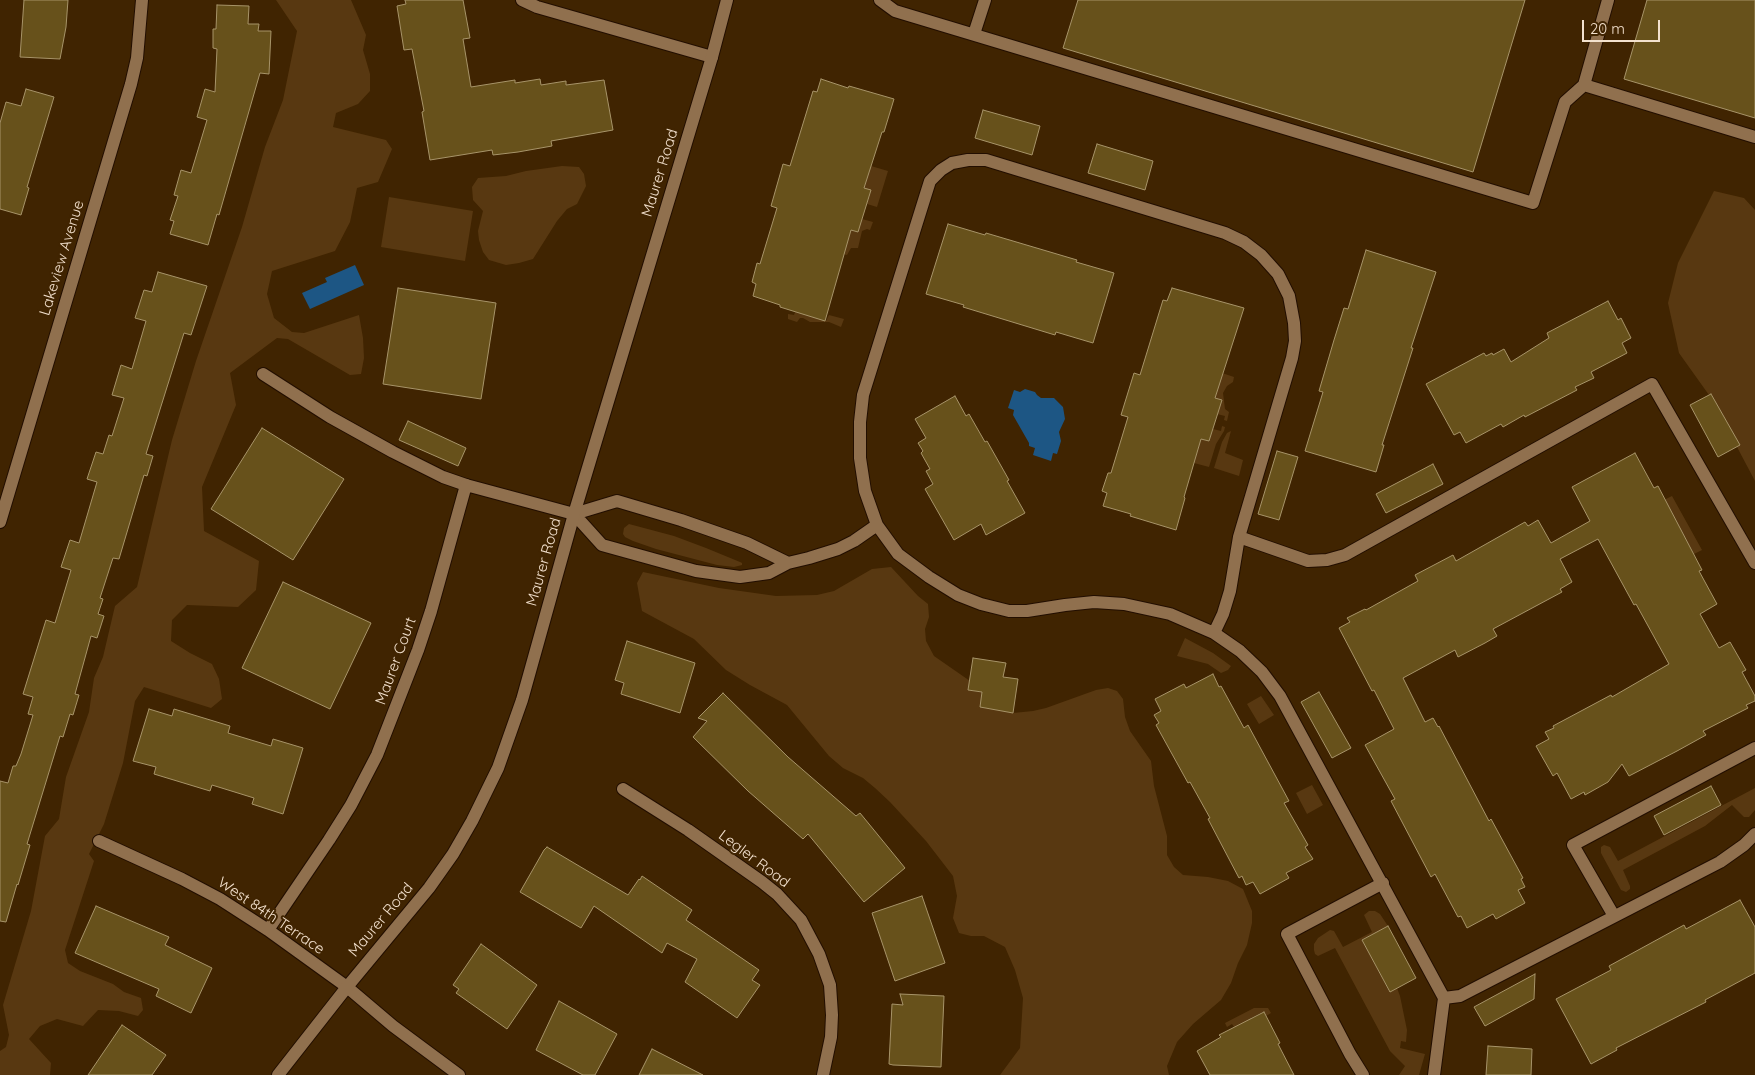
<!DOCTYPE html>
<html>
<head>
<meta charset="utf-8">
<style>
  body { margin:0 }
  #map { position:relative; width:1755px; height:1075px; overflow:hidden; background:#402401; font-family:Quicksand,sans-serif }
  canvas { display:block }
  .scale { position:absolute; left:1582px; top:20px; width:78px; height:22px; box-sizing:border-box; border:2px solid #f3e1ce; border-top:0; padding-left:6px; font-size:15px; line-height:18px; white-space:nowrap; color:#f3e1ce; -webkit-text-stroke:4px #402401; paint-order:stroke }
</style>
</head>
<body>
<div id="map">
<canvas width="1755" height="1075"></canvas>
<div class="scale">20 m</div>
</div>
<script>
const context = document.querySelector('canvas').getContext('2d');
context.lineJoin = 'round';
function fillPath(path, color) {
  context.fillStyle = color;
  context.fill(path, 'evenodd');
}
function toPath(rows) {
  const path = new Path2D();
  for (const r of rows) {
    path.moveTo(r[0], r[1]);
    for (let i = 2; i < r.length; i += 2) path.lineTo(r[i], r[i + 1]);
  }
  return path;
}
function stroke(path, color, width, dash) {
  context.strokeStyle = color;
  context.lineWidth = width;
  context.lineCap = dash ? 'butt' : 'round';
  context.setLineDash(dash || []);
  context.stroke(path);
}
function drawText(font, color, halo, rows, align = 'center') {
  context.font = font + ' Quicksand,sans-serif';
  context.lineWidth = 4;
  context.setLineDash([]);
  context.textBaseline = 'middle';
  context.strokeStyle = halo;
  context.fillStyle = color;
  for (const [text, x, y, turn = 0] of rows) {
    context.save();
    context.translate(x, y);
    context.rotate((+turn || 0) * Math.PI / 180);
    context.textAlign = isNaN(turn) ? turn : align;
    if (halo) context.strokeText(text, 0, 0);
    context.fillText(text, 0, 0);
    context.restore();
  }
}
fillPath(toPath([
  [276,0,351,0,366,35,363,50,370,74,370,91,358,104,336,113,333,127,386,140,392,149,378,182,357,188,350,222,335,251,272,271,267,294,274,318,292,332,304,333,359,315,363,338,364,358,361,374,350,375,288,339,277,338,230,373,236,405,202,487,204,531,259,561,256,590,238,607,187,605,172,620,171,641,190,653,212,664,219,679,222,699,211,708,144,687,135,701,123,763,104,824,89,854,94,861,65,950,68,963,80,971,113,984,124,992,141,998,143,1010,138,1016,119,1011,98,1010,83,1026,57,1019,40,1026,29,1039,51,1063,50,1075,0,1075,0,1051,6,1047,9,1035,3,1005,31,911,45,836,59,819,66,777,89,712,94,678,103,657,115,606,137,587,172,440,196,361,242,227,265,147,283,100,297,31],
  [562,166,579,167,584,174,586,186,577,204,567,209,557,221,533,259,519,263,506,265,489,260,483,252,479,240,478,231,483,211,473,200,472,187,478,178,506,176,526,171],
  [871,166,888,171,877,207,867,204,871,191,864,188],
  [1714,191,1744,198,1755,210,1755,481,1737,447,1739,445,1711,394,1709,395,1679,353,1668,303,1678,263],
  [389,197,473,211,465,261,381,247],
  [862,219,873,222,870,230,867,229,862,231,858,248,851,248,847,255,843,254,851,230,858,232],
  [796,309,826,321,829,315,844,319,841,327,829,322,810,322,803,318,800,318,797,322,788,319,788,314,794,315],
  [1222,373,1234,377,1233,382,1227,386,1223,393,1225,409,1229,412,1227,421,1224,420,1225,416,1217,414,1222,400,1214,397],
  [1222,426,1225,427,1224,431,1216,444,1209,467,1194,463,1201,439,1209,441,1213,429,1221,431],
  [1231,431,1225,453,1243,460,1239,476,1214,468,1222,442,1227,433],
  [1672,496,1702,550,1694,554,1664,500],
  [629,524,674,536,706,548,740,562,742,563,742,565,734,567,717,565,656,549,633,541,625,537,623,534,624,528],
  [891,567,918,596,928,604,929,617,925,629,926,641,934,656,970,681,968,690,982,692,980,707,1013,713,1033,711,1046,708,1096,690,1108,688,1117,691,1123,699,1125,717,1130,731,1151,761,1154,786,1167,836,1167,855,1174,867,1183,875,1208,877,1228,881,1243,889,1252,911,1252,923,1247,945,1238,963,1231,983,1221,1000,1193,1024,1177,1042,1167,1066,1169,1075,1000,1075,1020,1048,1023,998,1015,970,1005,947,984,936,971,936,959,933,953,918,957,896,953,876,926,841,890,802,875,788,863,778,843,768,829,756,787,705,750,685,726,670,694,639,642,611,637,583,643,572,719,588,776,596,817,595,834,591,872,569],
  [1185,638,1213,653,1231,666,1228,670,1221,673,1208,664,1177,656],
  [1261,696,1274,715,1259,724,1247,704],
  [1312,785,1323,805,1307,814,1296,793],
  [1755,788,1755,810,1749,817,1744,817,1732,805,1705,826,1623,870,1630,886,1630,889,1626,892,1621,890,1601,853,1601,847,1604,845,1610,847,1618,861],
  [1369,911,1375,911,1380,914,1388,926,1362,940,1389,991,1397,988,1400,996,1407,1030,1406,1042,1401,1041,1400,1048,1425,1054,1419,1075,1399,1075,1405,1066,1390,1051,1335,948,1318,956,1315,954,1314,950,1314,944,1318,938,1330,930,1334,931,1343,947,1372,932,1364,915],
  [1254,1008,1268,1008,1271,1013,1266,1016,1263,1012,1251,1018,1252,1020,1236,1030,1232,1024,1227,1027,1225,1023]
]), '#583811');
fillPath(toPath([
  [355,265,364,285,310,309,302,293,327,282,325,278],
  [1025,389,1035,392,1037,395,1041,398,1054,398,1063,407,1065,419,1059,432,1061,441,1057,454,1053,453,1051,461,1033,455,1035,448,1029,446,1029,443,1013,415,1014,410,1008,408,1014,390,1020,392]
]), '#1d5684');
const building = toPath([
  [24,0,68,0,66,27,60,59,20,57,24,0],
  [405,0,463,0,470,38,463,39,471,87,515,80,515,83,540,79,541,85,566,81,566,85,604,80,613,130,551,141,552,146,518,152,493,155,492,150,430,160,422,112,424,111,412,49,404,50,397,6,406,4,405,0],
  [1078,0,1525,0,1473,172,1063,48,1078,0],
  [1647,0,1755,0,1755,118,1624,79,1647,0],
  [217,5,249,6,248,24,259,24,258,31,271,31,269,74,260,73,219,215,217,214,208,245,170,234,174,221,170,220,178,196,174,195,181,170,191,173,207,120,197,117,205,89,215,92,217,49,213,48,213,29,216,29,217,5],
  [821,79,848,88,849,86,894,99,884,132,882,132,864,188,871,190,858,232,851,230,825,321,780,307,780,305,753,296,756,284,752,282,757,263,760,264,777,208,771,206,783,164,790,166,813,91,817,92,821,79],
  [26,89,54,97,27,187,29,188,21,215,0,209,0,123,6,102,21,106,26,89],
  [983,110,1040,126,1032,155,975,138,983,110],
  [1097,144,1153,161,1145,190,1088,173,1097,144],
  [948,224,985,235,986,233,1077,260,1076,262,1114,273,1093,343,1056,332,1055,335,963,307,964,305,926,294,948,224],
  [1366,250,1436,272,1411,348,1413,348,1382,445,1384,445,1376,472,1305,451,1323,392,1319,391,1334,340,1344,308,1348,309,1366,250],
  [158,272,207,286,191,335,184,333,146,454,153,456,147,476,144,475,119,559,113,558,100,598,103,599,98,614,104,616,97,638,91,636,75,694,79,695,73,715,70,714,63,737,60,736,27,844,30,845,18,885,17,884,6,922,0,921,0,781,8,783,13,766,16,766,21,754,33,715,28,714,33,697,23,694,46,620,55,623,71,570,61,567,70,540,79,543,97,482,87,479,96,452,103,454,109,435,112,436,124,398,112,395,121,365,132,369,146,321,135,318,144,290,152,292,158,272],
  [398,288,496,303,481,399,383,384,398,288],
  [1172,288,1244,308,1215,398,1222,400,1209,441,1201,439,1184,497,1185,498,1176,530,1130,516,1131,514,1103,506,1107,493,1102,491,1108,473,1111,473,1128,417,1121,415,1134,373,1140,375,1163,300,1167,301,1172,288],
  [1608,301,1618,320,1621,318,1631,338,1622,343,1627,353,1591,372,1594,378,1575,387,1577,390,1525,417,1524,415,1503,427,1501,424,1466,443,1460,432,1454,435,1426,384,1484,353,1486,356,1492,353,1493,355,1504,349,1511,362,1549,338,1547,333,1608,301],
  [1711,394,1740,445,1718,457,1690,405,1711,394],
  [955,396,966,416,969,414,985,442,987,441,1009,480,1007,481,1025,513,986,535,981,524,954,540,925,489,933,484,926,471,930,469,921,453,923,451,918,443,926,438,915,419,955,396],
  [408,421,466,448,458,466,399,440,408,421],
  [262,428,344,479,293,560,211,509,262,428],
  [1277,451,1298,457,1279,520,1258,514,1277,451],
  [1635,453,1654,488,1658,486,1702,570,1699,571,1717,604,1700,614,1719,648,1730,642,1746,670,1742,672,1755,696,1755,701,1746,705,1748,708,1703,731,1706,735,1677,751,1629,776,1622,764,1608,782,1585,795,1584,792,1571,799,1557,773,1553,776,1536,746,1549,739,1545,732,1554,728,1553,726,1611,695,1612,697,1669,664,1636,604,1634,605,1598,539,1560,559,1572,582,1560,589,1562,592,1493,629,1497,636,1485,643,1458,657,1455,650,1403,678,1425,722,1433,718,1438,727,1439,726,1489,821,1491,819,1523,878,1521,879,1525,887,1518,890,1525,903,1496,919,1493,914,1467,928,1461,916,1458,917,1435,874,1431,877,1391,801,1395,799,1365,745,1394,729,1374,690,1372,691,1339,628,1350,622,1347,618,1365,609,1366,610,1418,581,1415,575,1453,555,1456,561,1525,522,1528,526,1538,520,1551,543,1590,521,1572,487,1635,453],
  [1433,464,1443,484,1386,513,1376,494,1433,464],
  [283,582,371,623,330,709,242,668,283,582],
  [627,641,695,663,680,713,621,694,624,683,615,680,627,641],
  [973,658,1006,663,1003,677,1018,679,1013,713,980,707,982,692,968,690,973,658],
  [1213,674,1219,687,1221,686,1244,728,1248,725,1289,801,1284,803,1308,845,1305,847,1313,859,1286,873,1289,878,1260,894,1253,882,1246,885,1242,876,1239,878,1208,819,1210,818,1190,782,1188,783,1156,725,1159,723,1154,715,1161,711,1155,699,1184,684,1186,688,1213,674],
  [1319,692,1351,748,1332,758,1301,702,1319,692],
  [723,693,788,757,856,816,860,813,905,868,864,902,808,834,803,839,748,791,693,737,707,721,698,718,723,693],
  [149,709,172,716,174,709,230,726,228,733,271,746,273,739,303,748,283,814,252,804,254,798,212,785,210,791,154,774,156,767,133,761,149,709],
  [1711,786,1721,805,1664,835,1654,816,1711,786],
  [547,847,628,895,639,879,640,880,642,876,692,910,686,920,759,970,752,980,760,985,737,1018,685,982,697,959,667,943,662,953,594,906,581,928,520,892,544,850,547,847],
  [922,896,945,963,895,981,872,913,922,896],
  [1740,900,1755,927,1755,973,1705,1000,1706,1002,1616,1048,1617,1050,1591,1064,1556,999,1611,970,1609,966,1684,925,1686,929,1740,900],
  [96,906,169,937,165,945,212,968,191,1013,156,996,159,989,75,953,96,906],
  [1388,926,1416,978,1390,992,1362,940,1388,926],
  [481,944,537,985,507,1029,456,993,459,989,453,985,481,944],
  [1535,974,1534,999,1485,1026,1474,1007,1535,974],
  [900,994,944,996,941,1067,893,1065,889,1064,892,1004,903,1005,900,994],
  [559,1001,617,1034,595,1075,583,1075,536,1050,559,1001],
  [1264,1012,1280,1043,1278,1044,1294,1075,1210,1075,1197,1051,1221,1037,1219,1035,1264,1012],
  [122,1025,166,1055,152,1075,88,1075,122,1025],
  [1488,1046,1532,1049,1531,1075,1486,1075,1488,1046],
  [652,1049,703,1075,639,1075,652,1049]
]);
fillPath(building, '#67511b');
stroke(building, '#a79469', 1);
const lane = toPath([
  [880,0,895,11,1533,203,1565,102,1584,85,1608,0],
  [974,34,985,0],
  [1584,85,1755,137],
  [263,374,330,417,393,452,443,477,466,485],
  [1239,537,1308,561,1327,560,1345,555,1652,384,1755,563],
  [788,563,747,543,681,520,617,501,574,514,602,545,696,571,740,577,769,573,788,563,809,558,838,549,854,541,877,525],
  [1214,633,1223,614,1230,591,1239,537,1292,358,1295,341,1294,323,1289,296,1278,274,1261,255,1244,242,1225,233,986,160,968,160,952,163,941,170,930,181,863,395,860,422,860,458,865,491,877,525,898,554,929,577,958,595,981,604,1009,611,1027,611,1065,605,1094,602,1124,604,1170,614,1214,633,1240,651,1262,672,1280,696,1444,998,1434,1075],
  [1614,916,1573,845,1755,748],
  [1444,998,1460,996,1720,862,1744,845,1755,834],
  [1363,1075,1350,1054,1287,934,1383,883]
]);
const street = toPath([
  [522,0,537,7,712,57],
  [0,522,131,84,137,58,142,0],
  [623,789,688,830,762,882,777,894,801,920,819,954,830,985,832,1015,831,1037,823,1075],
  [99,841,182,879,220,899,268,930,347,987,393,1026,459,1075],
  [268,930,329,840,351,805,377,755,418,650,431,611,466,485,574,514]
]);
const secondary = toPath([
  [278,1075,347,987,429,888,453,854,472,821,498,768,522,700,574,514,712,57,727,0]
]);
stroke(lane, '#220e00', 14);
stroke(street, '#220e00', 14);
stroke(secondary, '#220e00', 14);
stroke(lane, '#90704e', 12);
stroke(street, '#90704e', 12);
stroke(secondary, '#90704e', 12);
drawText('15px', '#f3e1ce', '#402401', [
  ["Maurer Road",660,173,-73],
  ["Lakeview Avenue",62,258,-73],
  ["Maurer Road",544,562,-74],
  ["Maurer Court",396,661,-70],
  ["Legler Road",754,859,37],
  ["West 84th Terrace",271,916,34],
  ["Maurer Road",381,920,-50]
]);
</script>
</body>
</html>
